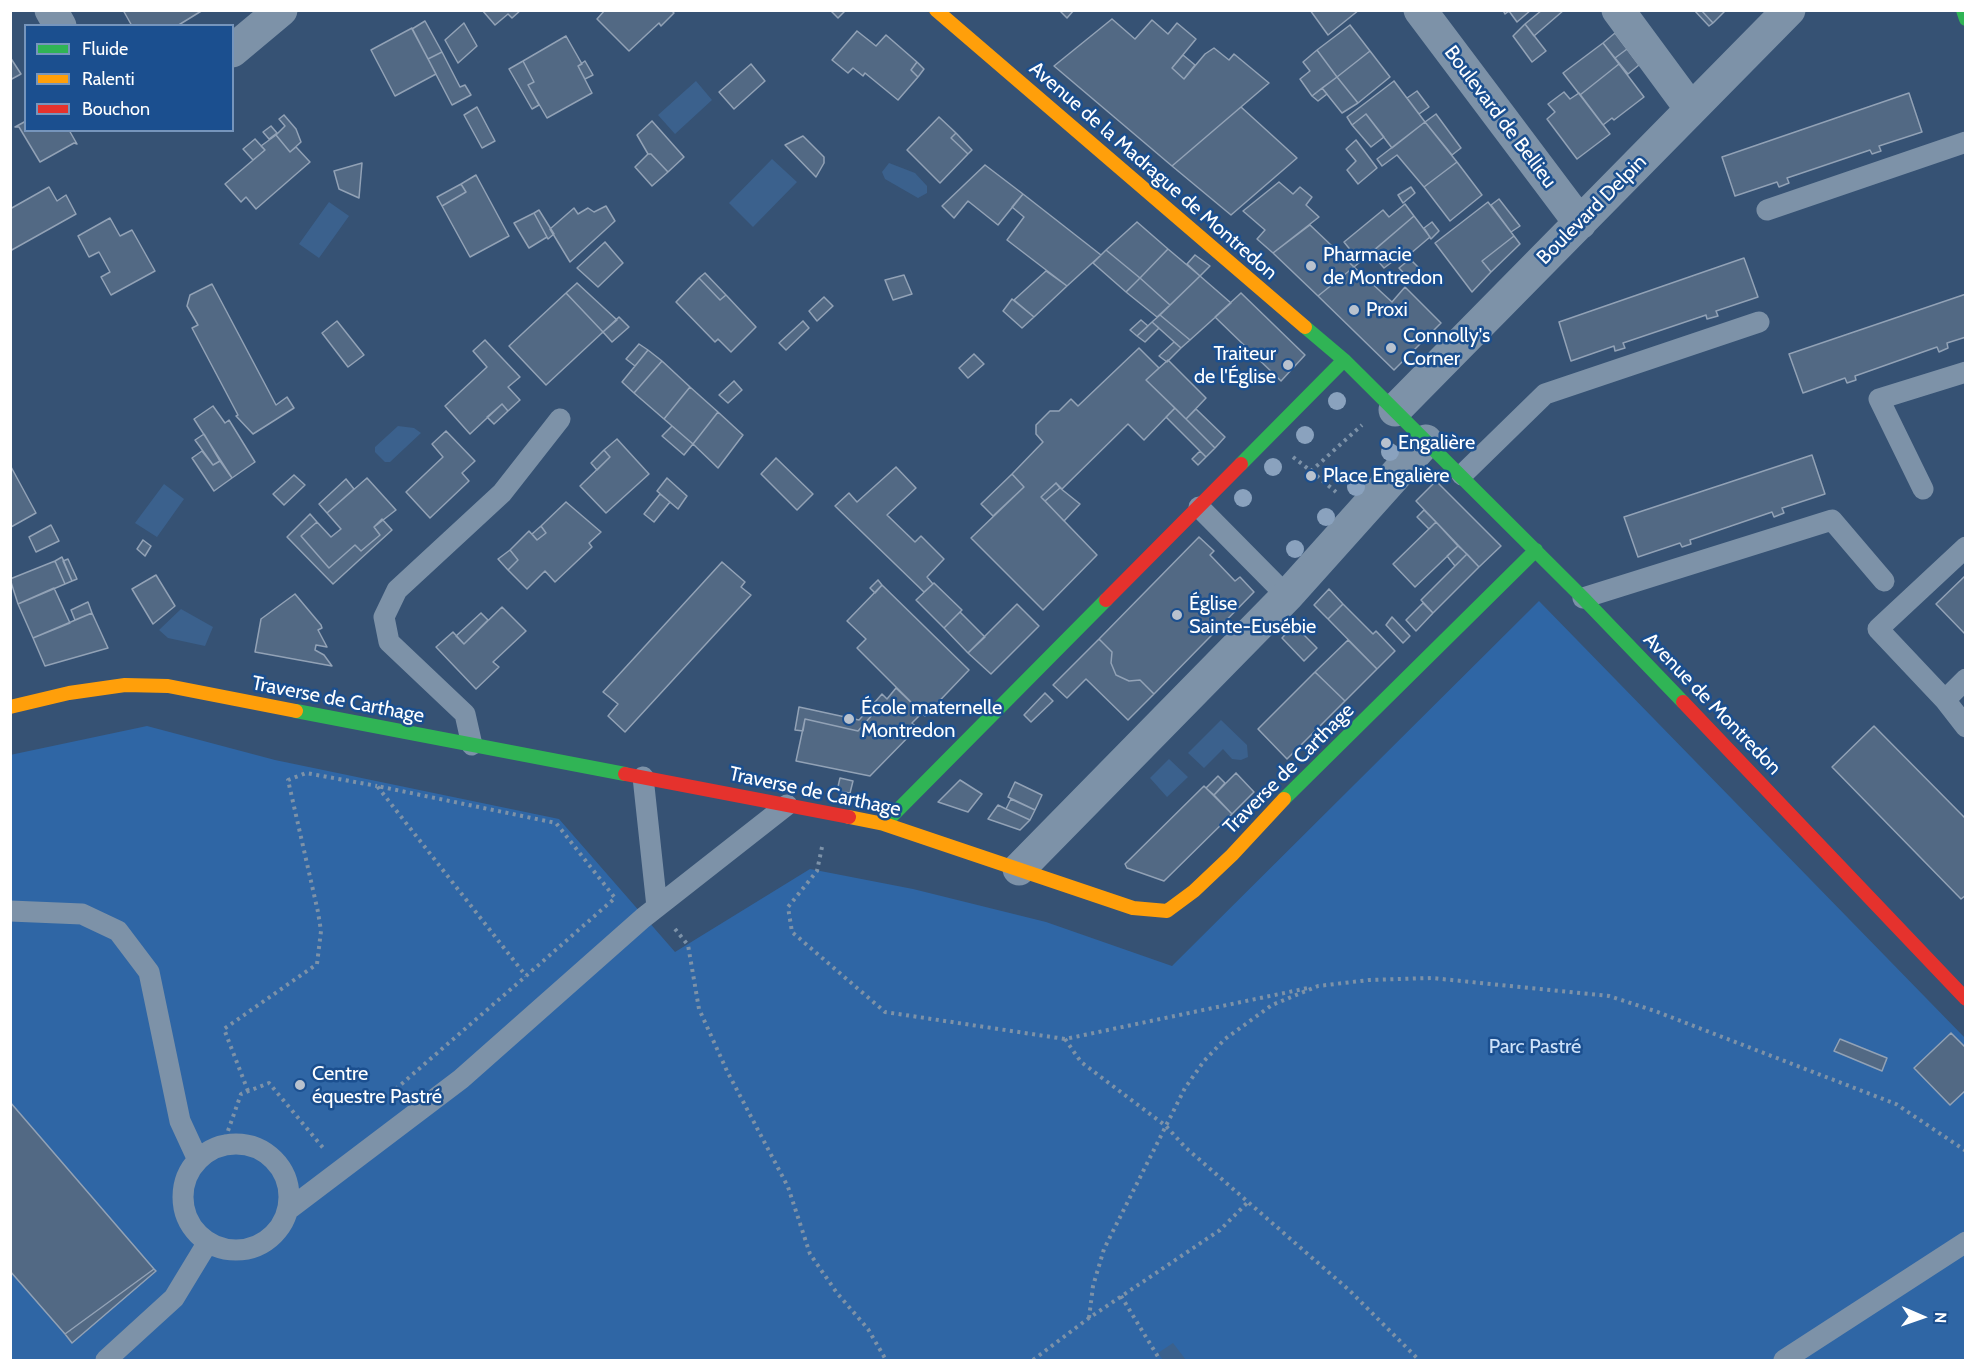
<!DOCTYPE html>
<html>
<head>
<meta charset="utf-8">
<style>
  body { margin:0 }
  #map { position:relative; width:1976px; height:1371px; overflow:hidden; background:#365274; font-family:Cabin,sans-serif }
  canvas { display:block }
  .frame { position:absolute; inset:0; border:12px solid #fff; pointer-events:none }
  .legend { position:absolute; left:24px; top:24px; width:210px; height:108px; box-sizing:border-box; background:#1b4f8f; border:2px solid #7695bc; margin:0; padding:8px 10px; list-style:none; font-size:18px; color:#fff }
  .legend li { display:flex; align-items:center; gap:12px; height:30px }
  .legend b { width:30px; border:2px solid #7695bc }
  .north { position:absolute; left:1892px; top:1287px; width:60px; height:60px; -webkit-text-stroke:4px #1b4f8f; paint-order:stroke; rotate:92deg; font-size:16px; font-weight:700; line-height:24px; text-align:center; color:#fff }
  .north::after { content:''; display:block; margin:auto; width:21px; height:27px; background:#fff; clip-path:polygon(50% 0,100% 100%,50% 72%,0 100%) }
</style>
</head>
<body>
<div id="map">
<canvas width="1976" height="1371"></canvas>
<div class="frame"></div>
<ul class="legend">
<li><b style="height:8px;background:#30b455"></b>Fluide</li>
<li><b style="height:8px;background:#ff9f0a"></b>Ralenti</li>
<li><b style="height:8px;background:#e5322d"></b>Bouchon</li>
</ul>
<div class="north">N</div>
</div>
<script>
const context = document.querySelector('canvas').getContext('2d');
context.lineJoin = 'round';
function fillPath(path, color) {
  context.fillStyle = color;
  context.fill(path, 'evenodd');
}
function toPath(rows) {
  const path = new Path2D();
  for (const r of rows) {
    if (r.length === 3) {
      path.moveTo(r[0] + r[2], r[1]);
      path.arc(r[0], r[1], r[2], 0, 2 * Math.PI);
      continue;
    }
    path.moveTo(r[0], r[1]);
    for (let i = 2; i < r.length; i += 2) path.lineTo(r[i], r[i + 1]);
  }
  return path;
}
function stroke(path, color, width, dash) {
  context.strokeStyle = color;
  context.lineWidth = width;
  context.lineCap = dash ? 'butt' : 'round';
  context.setLineDash(dash || []);
  context.stroke(path);
}
function drawText(font, color, halo, rows, align = 'center') {
  context.font = font + ' Cabin,sans-serif';
  context.lineWidth = 5;
  context.setLineDash([]);
  context.textBaseline = 'middle';
  context.strokeStyle = halo;
  context.fillStyle = color;
  for (const [text, x, y, turn = 0] of rows) {
    context.save();
    context.translate(x, y);
    context.rotate((+turn || 0) * Math.PI / 180);
    context.textAlign = isNaN(turn) ? turn : align;
    if (halo) context.strokeText(text, 0, 0);
    context.fillText(text, 0, 0);
    context.restore();
  }
}
fillPath(toPath([
  [1539,601,1965,1038,1965,1360,11,1360,10,755,147,726,275,760,559,819,675,952,810,869,913,889,1046,922,1172,966]
]), '#2f66a5');
fillPath(toPath([
  [696,81,712,100,675,134,658,115],
  [772,159,797,182,753,227,729,203],
  [889,163,915,173,927,186,927,193,918,198,885,179,882,172],
  [329,202,349,216,319,258,299,244],
  [398,426,414,428,421,433,390,462,385,462,375,452,375,447],
  [164,484,184,499,157,537,135,523],
  [181,609,213,627,205,646,168,638,159,630],
  [1221,720,1247,745,1248,757,1241,760,1232,759,1223,749,1204,768,1188,753],
  [1169,759,1188,777,1167,797,1150,778],
  [1173,1343,1186,1360,1163,1360,1158,1353]
]), '#3b618d');
const building = toPath([
  [123,10,203,10,177,26,132,26,123,10],
  [482,10,521,10,512,18,508,14,495,25,482,10],
  [605,10,671,10,674,13,661,26,659,23,629,51,597,19,605,10],
  [830,10,846,10,838,18,830,10],
  [1059,10,1074,10,1067,18,1059,10],
  [1310,10,1359,10,1328,35,1310,10],
  [1503,10,1531,10,1517,22,1509,11,1505,14,1503,10],
  [1542,10,1564,10,1534,36,1525,24,1542,10],
  [1694,10,1701,10,1713,23,1709,26,1694,10],
  [1701,10,1726,10,1713,23,1701,10],
  [1112,19,1135,39,1152,20,1168,34,1177,23,1196,39,1172,68,1184,79,1205,54,1214,48,1229,60,1234,54,1269,83,1172,166,1054,66,1112,19],
  [425,21,442,52,428,59,412,29,425,21],
  [464,23,477,46,458,63,445,40,464,23],
  [1525,24,1546,51,1532,62,1513,36,1525,24],
  [1350,25,1370,51,1337,77,1317,50,1350,25],
  [412,28,436,74,395,96,371,50,412,28],
  [857,31,876,46,886,35,917,62,911,70,918,77,898,100,865,73,863,76,853,68,848,73,832,60,857,31],
  [1615,33,1627,49,1615,58,1603,43,1615,33],
  [566,36,582,64,578,66,592,93,547,118,528,85,534,82,523,61,566,36],
  [1603,43,1619,64,1580,95,1563,73,1603,43],
  [1627,49,1639,65,1628,74,1615,58,1627,49],
  [1317,50,1337,77,1312,96,1300,79,1310,71,1303,62,1317,50],
  [1370,51,1390,77,1358,103,1337,77,1370,51],
  [442,52,460,87,465,85,471,95,452,105,428,59,442,52],
  [1183,55,1195,65,1184,79,1172,68,1183,55],
  [10,57,21,74,10,80,10,57],
  [523,61,534,82,528,85,539,105,532,109,509,69,523,61],
  [585,61,593,75,585,79,578,66,585,61],
  [917,62,924,69,918,77,911,70,917,62],
  [751,64,765,81,734,109,719,92,751,64],
  [1619,64,1644,97,1614,120,1612,118,1603,125,1580,95,1619,64],
  [1337,77,1358,103,1342,113,1322,88,1337,77],
  [1394,81,1425,122,1392,148,1366,114,1352,125,1347,117,1394,81],
  [1322,88,1327,94,1318,101,1312,96,1322,88],
  [1417,91,1429,107,1419,114,1407,98,1417,91],
  [1564,92,1570,99,1579,93,1610,134,1577,159,1547,119,1555,112,1548,104,1564,92],
  [1909,93,1922,132,1879,146,1881,151,1872,154,1870,150,1787,178,1789,183,1779,187,1777,182,1735,196,1722,157,1909,93],
  [477,107,495,141,482,148,464,115,477,107],
  [1241,107,1297,158,1231,215,1172,166,1241,107],
  [1366,114,1384,137,1371,147,1352,125,1366,114],
  [1436,114,1461,148,1452,155,1425,122,1436,114],
  [284,115,296,129,301,142,290,152,276,135,285,126,279,119,284,115],
  [939,117,956,133,951,138,968,154,940,183,907,150,939,117],
  [26,121,26,130,69,130,77,144,74,143,40,162,19,127,15,127,26,121],
  [652,121,684,157,668,172,651,154,648,154,637,135,652,121],
  [1425,122,1457,162,1424,187,1397,155,1382,166,1377,159,1425,122],
  [271,126,277,133,269,139,263,132,271,126],
  [956,133,972,150,968,154,951,138,956,133],
  [276,135,290,152,296,147,310,162,256,209,246,197,241,202,225,184,265,150,261,146,276,135],
  [803,136,824,157,824,163,816,177,785,145,803,136],
  [255,139,265,150,253,160,243,149,255,139],
  [1356,140,1377,168,1358,184,1347,170,1356,161,1346,149,1356,140],
  [648,154,651,154,668,172,652,186,635,167,648,154],
  [1457,162,1482,195,1450,221,1424,187,1457,162],
  [362,163,359,198,339,189,334,171,362,163],
  [985,165,1023,194,998,225,968,201,954,218,942,206,985,165],
  [476,175,509,236,470,257,442,206,466,192,461,184,476,175],
  [1279,182,1293,194,1300,187,1312,197,1306,205,1319,217,1273,253,1257,239,1265,230,1243,211,1279,182],
  [461,184,466,192,442,206,437,197,461,184],
  [49,187,57,201,66,195,76,214,10,251,10,209,49,187],
  [1411,187,1415,193,1403,203,1398,195,1411,187],
  [1023,194,1101,255,1067,286,1007,240,1024,217,1012,207,1023,194],
  [1499,199,1520,226,1511,232,1491,205,1499,199],
  [1488,202,1514,236,1482,261,1491,272,1472,292,1435,243,1488,202],
  [1405,204,1414,216,1360,262,1344,242,1383,210,1389,217,1405,204],
  [606,206,615,221,570,262,550,229,574,208,578,214,588,208,594,212,606,206],
  [539,210,554,234,548,239,534,213,539,210],
  [534,213,547,237,529,248,514,223,534,213],
  [1414,216,1430,237,1410,254,1407,251,1384,268,1371,253,1414,216],
  [110,218,120,236,132,230,155,271,111,295,101,277,110,272,99,252,89,257,78,236,110,218],
  [1137,222,1168,249,1140,278,1106,250,1137,222],
  [1432,222,1439,231,1431,239,1424,228,1432,222],
  [1310,225,1354,267,1318,296,1273,253,1310,225],
  [1514,236,1520,244,1491,272,1482,261,1514,236],
  [605,242,623,263,598,287,577,268,605,242],
  [1168,249,1200,276,1170,305,1140,278,1168,249],
  [1106,250,1140,278,1126,292,1093,263,1106,250],
  [1352,252,1360,262,1354,267,1344,258,1352,252],
  [1195,255,1210,266,1200,276,1187,264,1195,255],
  [1744,258,1758,297,1716,311,1718,316,1707,319,1706,315,1623,343,1625,348,1615,351,1614,346,1571,361,1559,322,1744,258],
  [1410,259,1421,270,1411,281,1399,268,1410,259],
  [1354,267,1392,302,1405,287,1441,323,1394,370,1318,296,1354,267],
  [1046,271,1067,286,1034,317,1014,300,1046,271],
  [705,273,726,295,720,300,699,278,705,273],
  [904,275,912,294,893,300,885,280,904,275],
  [1200,276,1231,303,1190,340,1160,315,1200,276],
  [699,278,720,300,726,295,756,327,731,352,718,339,715,342,676,302,699,278],
  [1140,278,1170,305,1157,317,1126,292,1140,278],
  [577,283,617,320,603,332,566,293,577,283],
  [212,284,276,405,287,397,294,408,253,434,236,416,238,415,192,328,198,325,187,306,190,295,212,284],
  [566,293,603,332,546,385,509,346,566,293],
  [1241,293,1305,355,1281,381,1215,317,1241,293],
  [1966,294,1966,337,1947,343,1948,348,1939,352,1937,347,1855,376,1856,380,1847,383,1845,378,1803,393,1789,354,1966,294],
  [824,297,833,306,817,321,809,311,824,297],
  [1012,299,1034,317,1022,328,1003,311,1012,299],
  [1160,315,1190,340,1181,348,1152,322,1160,315],
  [619,317,629,327,612,342,603,332,619,317],
  [1141,320,1148,326,1137,336,1130,330,1141,320],
  [337,321,364,355,348,367,322,333,337,321],
  [803,321,809,328,786,350,779,343,803,321],
  [1152,322,1159,328,1145,342,1137,336,1152,322],
  [485,340,520,377,508,387,520,400,508,411,502,404,470,434,445,406,487,367,473,351,485,340],
  [1174,342,1181,348,1167,362,1159,356,1174,342],
  [639,344,648,350,635,366,626,359,639,344],
  [1139,348,1159,368,1146,380,1175,408,1144,440,1128,424,1062,489,1056,483,1041,497,1097,555,1043,610,971,538,1024,487,1012,474,1043,442,1036,434,1036,425,1050,411,1059,411,1071,399,1078,406,1139,348],
  [648,350,662,361,634,393,622,382,648,350],
  [974,354,984,364,968,378,959,368,974,354],
  [1168,360,1206,398,1186,419,1146,380,1168,360],
  [662,361,690,387,664,419,634,393,662,361],
  [734,381,742,390,728,403,719,395,734,381],
  [690,387,718,412,693,444,664,419,690,387],
  [502,404,508,411,494,424,487,417,502,404],
  [213,406,225,423,229,420,255,462,232,478,194,419,213,406],
  [1175,408,1215,448,1206,457,1166,417,1175,408],
  [1196,409,1225,437,1215,448,1186,419,1196,409],
  [718,412,743,435,718,468,693,444,718,412],
  [672,426,693,444,684,455,662,436,672,426],
  [446,431,475,461,462,473,469,481,430,518,406,492,443,457,432,444,446,431],
  [204,434,220,461,213,465,195,440,204,434],
  [617,439,649,474,606,513,580,486,610,457,604,450,617,439],
  [604,450,610,457,597,470,591,463,604,450],
  [202,451,213,465,220,461,232,478,214,491,192,458,202,451],
  [1200,451,1206,457,1198,465,1192,459,1200,451],
  [1812,455,1825,494,1782,508,1784,513,1774,517,1772,512,1690,540,1691,544,1682,547,1680,543,1638,557,1624,517,1812,455],
  [776,458,813,494,797,510,761,474,776,458],
  [10,465,36,513,11,527,10,526,10,465],
  [896,467,916,488,887,515,915,542,921,536,944,559,927,577,933,584,924,592,835,506,849,493,857,502,896,467],
  [1012,474,1024,487,993,516,981,504,1012,474],
  [294,475,305,485,284,505,273,494,294,475],
  [367,478,396,510,374,527,380,535,361,551,355,545,329,568,301,536,317,522,331,537,341,529,327,513,367,478],
  [667,478,687,496,678,509,657,491,667,478],
  [346,479,354,489,327,513,319,504,346,479],
  [1436,481,1501,546,1479,567,1416,501,1436,481],
  [1056,483,1060,488,1045,501,1041,497,1056,483],
  [1060,488,1080,504,1064,521,1045,501,1060,488],
  [660,494,670,502,654,522,644,514,660,494],
  [566,502,601,532,589,543,592,547,555,582,545,571,527,589,508,570,518,560,510,550,529,531,537,540,546,533,541,526,566,502],
  [1424,510,1436,522,1429,529,1417,517,1424,510],
  [310,514,317,522,301,536,329,568,355,545,361,551,380,535,374,527,382,519,392,530,333,584,287,537,310,514],
  [1436,522,1458,546,1415,587,1393,564,1436,522],
  [51,525,59,541,36,552,29,537,51,525],
  [541,526,546,533,537,540,532,534,541,526],
  [1199,537,1214,551,1210,555,1235,581,1240,577,1254,592,1154,694,1140,680,1129,681,1116,675,1111,663,1112,652,1099,639,1199,537],
  [143,540,151,546,145,556,137,549,143,540],
  [1458,546,1467,554,1455,566,1447,556,1458,546],
  [510,550,518,560,508,570,498,559,510,550],
  [1467,554,1479,567,1433,613,1421,600,1467,554],
  [62,557,72,581,65,584,55,561,62,557],
  [68,559,77,579,72,581,63,561,68,559],
  [55,561,65,584,18,604,10,579,55,561],
  [722,562,745,582,741,587,751,595,625,732,608,716,618,704,603,692,722,562],
  [156,575,175,606,153,624,132,589,156,575],
  [1966,575,1966,635,1936,604,1966,575],
  [878,580,882,585,875,593,870,588,878,580],
  [934,583,962,610,944,628,916,600,934,583],
  [882,585,969,670,925,716,857,648,866,639,847,621,882,585],
  [54,588,70,623,33,638,18,604,54,588],
  [1329,589,1343,604,1328,619,1314,605,1329,589],
  [295,594,321,625,322,628,318,630,327,647,316,645,315,650,324,655,332,666,255,652,261,619,295,594],
  [88,602,92,613,75,620,71,610,88,602],
  [1423,603,1433,613,1416,631,1406,620,1423,603],
  [1017,604,1039,626,991,674,968,653,1017,604],
  [1343,604,1373,634,1376,631,1395,651,1377,669,1328,619,1343,604],
  [502,607,526,631,493,662,499,667,476,689,436,647,453,632,464,644,502,607],
  [960,612,985,637,968,653,944,628,960,612],
  [92,613,108,648,45,666,33,638,92,613],
  [481,613,488,620,464,644,456,636,481,613],
  [1392,617,1410,636,1403,643,1386,625,1392,617],
  [1294,625,1317,648,1304,661,1282,638,1294,625],
  [1099,639,1112,652,1111,663,1116,675,1129,681,1140,680,1154,694,1128,720,1086,679,1067,698,1053,685,1099,639],
  [1348,640,1377,669,1345,701,1315,672,1348,640],
  [1315,672,1345,701,1287,759,1258,729,1315,672],
  [896,688,922,713,912,723,917,728,870,776,796,761,805,719,858,731,873,714,868,710,882,694,887,699,896,688],
  [1045,693,1053,701,1031,722,1024,715,1045,693],
  [799,707,859,720,868,710,873,714,858,731,805,719,803,731,795,730,799,707],
  [1874,726,1966,819,1966,895,1961,899,1832,767,1874,726],
  [1236,773,1254,792,1232,814,1214,795,1236,773],
  [1218,776,1225,783,1214,795,1206,788,1218,776],
  [840,778,853,781,850,793,837,791,840,778],
  [960,780,982,794,968,812,938,802,960,780],
  [1015,782,1042,795,1035,810,1008,797,1015,782],
  [1204,786,1232,814,1164,881,1127,868,1125,864,1204,786],
  [1011,799,1035,810,1030,820,1006,809,1011,799],
  [998,805,1006,809,1030,820,1020,830,988,819,998,805],
  [1951,1033,1966,1048,1966,1090,1950,1105,1914,1068,1951,1033],
  [1840,1039,1887,1058,1882,1071,1834,1051,1840,1039],
  [10,1102,154,1269,65,1334,10,1271,10,1102],
  [154,1269,156,1271,72,1343,65,1334,154,1269]
]);
fillPath(building, '#526984');
stroke(building, '#92a2b6', 1.5);
stroke(toPath([
  [1293,457,1311,471,1362,425],
  [1311,471,1336,492],
  [822,847,817,871,788,907,792,932,885,1012,1065,1039,1308,988],
  [675,929,688,945,699,1009,727,1071,788,1187,810,1254,837,1293,868,1329,886,1360],
  [1065,1039,1081,1062,1166,1126,1185,1147,1349,1290,1419,1360],
  [248,1091,224,1029,317,964,321,931,318,912,288,780,306,773,377,786],
  [390,1094,526,976,615,898,556,823,377,786,526,976],
  [223,1145,241,1094,269,1083,324,1149],
  [1121,1296,1160,1360],
  [1089,1318,1093,1286,1104,1249,1185,1088,1204,1061,1225,1039,1272,1005,1318,986,1369,980,1432,978,1609,996,1655,1011,1896,1104,1966,1151],
  [1033,1360,1089,1318,1220,1230,1248,1202]
]), '#7d92a8', 4, [3, 4.5]);
stroke(toPath([
  [1767,210,1966,142],
  [1462,475,1545,394,1759,322],
  [1923,489,1879,399,1966,372],
  [1199,507,1287,596],
  [1966,547,1878,629,1945,700,1966,727],
  [1583,598,1832,520,1884,581],
  [1945,700,1966,679],
  [472,745,465,714,389,642,384,617,397,590,502,493,560,419],
  [643,777,657,907],
  [10,911,82,914,118,931,149,972,180,1121,198,1160],
  [236,1197,53],
  [288,1210,461,1079,643,918,787,805],
  [106,1360,174,1298,208,1242],
  [1784,1360,1966,1242]
]), '#7d92a8', 21);
stroke(toPath([
  [51,10,60,26],
  [1420,10,1580,223],
  [1618,10,1691,109],
  [232,51,281,10],
  [1395,410,1789,10],
  [1019,869,1287,596,1426,441]
]), '#7d92a8', 33);
stroke(toPath([
  [1963,10,1966,19],
  [1305,327,1344,360,1583,598,1683,702],
  [1241,464,1344,360],
  [296,711,625,774],
  [1284,799,1536,550],
  [884,824,1106,600]
]), '#30b455', 14);
stroke(toPath([
  [936,10,1305,327],
  [10,707,69,693,125,685,168,686,296,711],
  [849,817,884,824,1133,908,1167,911,1194,891,1232,855,1284,799]
]), '#ff9f0a', 14);
stroke(toPath([
  [1106,600,1241,464],
  [1683,702,1966,999],
  [625,774,849,817]
]), '#e5322d', 14);
context.fillStyle = '#8aa2be';
for (const [x, y] of [
  [1337,401],
  [1305,435],
  [1390,452],
  [1273,467],
  [1356,487],
  [1243,498],
  [1326,517],
  [1295,549]
]) {
  context.beginPath();
  context.arc(x, y, 9, 0, 2 * Math.PI);
  context.fill();
}
for (const [x, y, r, color] of [
  [1311,266,6,"#b9c2ce"],
  [1354,310,6,"#b9c2ce"],
  [1391,348,6,"#b9c2ce"],
  [1288,365,6,"#b9c2ce"],
  [1386,443,6,"#b9c2ce"],
  [1311,476,6,"#b9c2ce"],
  [1177,615,6,"#b9c2ce"],
  [849,719,6,"#b9c2ce"],
  [300,1085,6,"#b9c2ce"]
]) {
  const dot = new Path2D();
  dot.arc(x, y, r, 0, 2 * Math.PI);
  context.fillStyle = color;
  context.fill(dot);
  stroke(dot, '#1b4f8f', 2);
}
drawText('20px', '#fff', '#1b4f8f', [
  ["Boulevard de Bellieu",1500,117,53],
  ["Avenue de la Madrague de Montredon",1153,171,41],
  ["Boulevard Delpin",1592,210,-45],
  ["Traverse de Carthage",338,700,11],
  ["Avenue de Montredon",1712,704,46],
  ["Traverse de Carthage",1289,769,-45],
  ["Traverse de Carthage",815,792,12]
]);
drawText('20px', '#fff', '#1b4f8f', [
  ["Pharmacie",1323,255],
  ["de Montredon",1323,278],
  ["Proxi",1366,310],
  ["Connolly's",1403,336],
  ["Corner",1403,359],
  ["Traiteur",1276,354,"right"],
  ["de l'Église",1276,377,"right"],
  ["Engalière",1398,443],
  ["Place Engalière",1323,476],
  ["Église",1189,604],
  ["Sainte-Eusébie",1189,627],
  ["École maternelle",861,708],
  ["Montredon",861,731],
  ["Centre",312,1074],
  ["équestre Pastré",312,1097]
], 'left');
drawText('20px', '#cfe3fa', '#1b4f8f', [
  ["Parc Pastré",1535,1047]
]);
</script>
</body>
</html>
